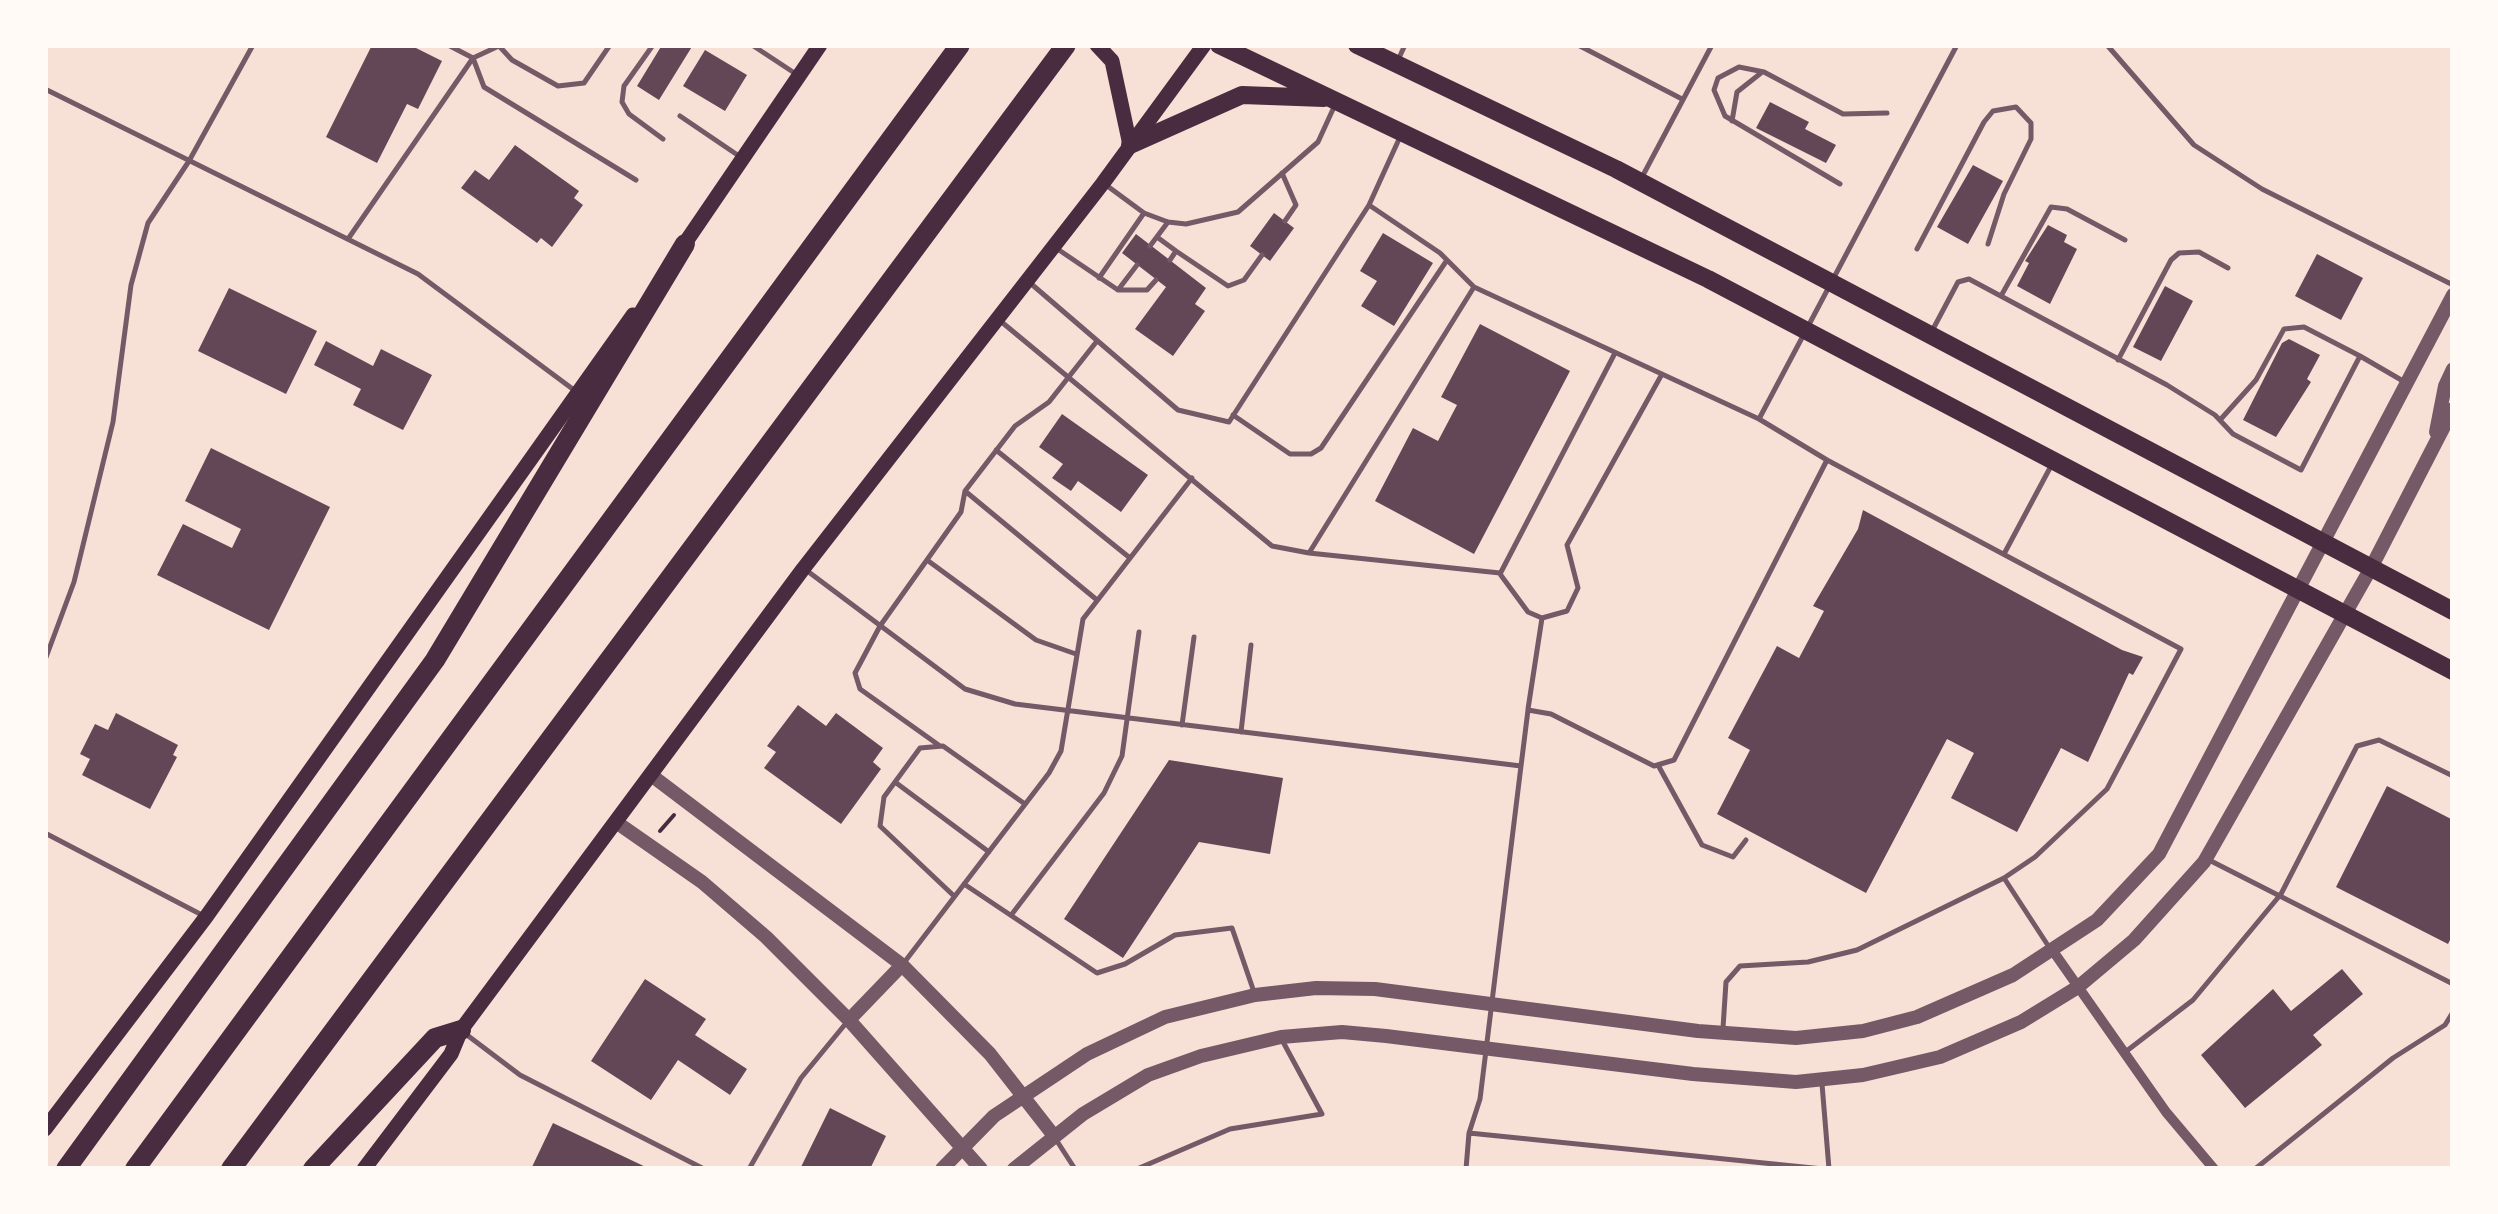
<!DOCTYPE html>
<html>
<head>
<meta charset="utf-8">
<style>
  body { margin:0 }
  #map { position:relative; width:2498px; height:1214px; overflow:hidden; background:#f7e1d7; font-family:Rubik,sans-serif }
  canvas { display:block }
  .frame { position:absolute; inset:0; border:48px solid #fffaf5; pointer-events:none }
</style>
</head>
<body>
<div id="map">
<canvas width="2498" height="1214"></canvas>
<div class="frame"></div>
</div>
<script>
const context = document.querySelector('canvas').getContext('2d');
context.lineJoin = 'round';
function fillPath(path, color) {
  context.fillStyle = color;
  context.fill(path, 'evenodd');
}
function toPath(rows) {
  const path = new Path2D();
  for (const r of rows) {
    path.moveTo(r[0], r[1]);
    for (let i = 2; i < r.length; i += 2) path.lineTo(r[i], r[i + 1]);
  }
  return path;
}
function stroke(path, color, width, dash) {
  context.strokeStyle = color;
  context.lineWidth = width;
  context.lineCap = dash ? 'butt' : 'round';
  context.setLineDash(dash || []);
  context.stroke(path);
}
fillPath(toPath([
  [372,45,410,45,442,61,418,109,407,104,377,163,326,137],
  [662,45,693,45,659,100,637,86],
  [705,50,747,75,725,111,683,86],
  [1770,102,1809,122,1805,129,1836,145,1826,163,1756,128],
  [515,145,579,191,574,198,583,205,552,247,541,238,537,243,461,188,475,170,489,180],
  [1973,165,2003,181,1968,244,1937,227],
  [1274,213,1294,228,1270,261,1250,246],
  [2048,225,2067,235,2064,242,2077,249,2050,304,2017,286,2029,263,2025,261],
  [1383,233,1433,263,1394,326,1361,306,1377,281,1360,271],
  [1136,234,1206,288,1195,304,1205,311,1173,356,1135,329,1166,287,1122,253],
  [2317,254,2363,278,2341,320,2295,296],
  [2165,286,2193,301,2161,361,2133,347],
  [229,288,317,331,286,394,198,351],
  [1480,324,1570,371,1474,554,1375,501,1413,428,1438,441,1457,405,1441,397],
  [2289,339,2320,355,2307,379,2311,382,2276,437,2243,420,2282,343],
  [326,341,373,366,381,349,432,375,403,430,353,405,361,389,314,365],
  [1062,414,1148,475,1121,512,1078,481,1071,491,1052,478,1063,464,1039,447],
  [211,448,330,507,269,630,157,575,183,524,232,548,241,529,185,501],
  [1863,510,2122,650,2143,657,2133,675,2129,673,2088,762,2061,748,2017,832,1951,798,1974,753,1947,739,1866,893,1717,814,1750,750,1728,738,1777,646,1799,658,1824,611,1813,606,1858,529],
  [798,705,826,726,836,713,883,748,873,762,881,769,841,824,764,768,776,752,767,746],
  [116,713,178,745,173,755,177,757,150,809,82,775,90,759,80,754,95,724,108,730],
  [1169,760,1283,778,1270,854,1199,842,1123,958,1064,919],
  [2387,786,2453,820,2453,934,2448,944,2336,887],
  [2342,969,2363,994,2313,1035,2322,1045,2245,1108,2201,1055,2273,989,2291,1011],
  [645,979,706,1019,695,1035,747,1069,730,1095,678,1060,651,1100,591,1061],
  [830,1108,886,1136,870,1169,800,1169],
  [553,1123,650,1169,531,1169]
]), '#644757');
stroke(toPath([
  [660,831,674,815]
]), '#4a2c40', 4);
stroke(toPath([
  [501,45,473,58,484,87,636,180],
  [653,45,624,86,622,102,629,114,663,139],
  [752,45,796,74],
  [1578,45,1682,99],
  [2107,45,2194,145,2262,189,2453,285],
  [500,47,512,60,558,86,584,83,610,45],
  [1398,60,1405,45],
  [45,89,418,274,574,390],
  [680,116,739,156],
  [1732,121,1737,92,1761,73],
  [1400,137,1369,205,1440,253,1474,287,1759,419,1957,45],
  [1282,173,1296,205,1285,221],
  [1641,179,1712,45],
  [1840,184,1725,116,1714,90,1718,78,1739,67,1764,72,1843,114,1887,113],
  [1106,185,1144,213,1168,222,1186,224,1238,212,1318,142,1334,107],
  [1157,237,1176,251,1170,260],
  [348,239,473,58,448,45],
  [1150,246,1168,222],
  [1056,248,1118,290,1137,265],
  [1917,249,1984,122,1993,111,2016,107,2031,123,2031,139,2004,194,1988,244],
  [1176,251,1228,286,1244,280,1262,255],
  [1099,278,1144,213],
  [1029,282,1178,410,1229,422,1369,205],
  [1118,290,1147,290,1156,280],
  [2001,296,2051,207,2067,209,2125,240],
  [998,319,1272,546,1309,553,1474,287],
  [1932,331,1958,282,1969,279,2167,385,2215,415,2233,434,2301,470,2360,356,2403,381],
  [1615,353,1500,574,1528,612,1542,618,1567,611,1578,588,1567,545,1662,374],
  [2118,360,2171,260,2179,253,2199,252,2228,268],
  [1233,415,1290,454,1311,454,1321,448,1447,260],
  [1759,419,1827,460],
  [2220,420,2256,380,2284,329,2304,327,2360,356],
  [996,450,1130,558],
  [965,491,1097,600],
  [1309,553,1500,573],
  [2004,554,2051,466],
  [927,560,1036,640,1076,654],
  [806,570,965,689,1015,704,1521,766,1480,1099,1469,1133,1466,1169],
  [45,660,74,582,113,422,131,285,148,223,189,161,253,45],
  [1528,709,1542,618],
  [1182,725,1194,637],
  [1241,732,1251,645],
  [940,746,860,689,855,673,880,626,961,512,965,491,1015,426,1049,402,1097,341],
  [1658,765,1702,845,1733,857,1746,840],
  [1521,766,1528,710,1551,714,1654,766,1674,760,1827,460,2181,649,2107,789,2035,857,2004,878,1857,950,1808,962,1740,966,1726,982,1723,1028],
  [895,782,989,852],
  [45,833,202,915],
  [2209,860,2453,984],
  [2004,878,2049,947],
  [964,884,1097,973,1125,964,1175,935,1232,928,1254,992],
  [954,896,880,826,884,797,920,748,943,746,1025,804],
  [1012,914,1104,793,1122,756,1139,632],
  [903,964,1049,773,1061,751,1083,619,1192,478],
  [463,1032,520,1075,704,1169],
  [2124,1053,2193,1000,2281,894,2357,746,2379,740,2453,776],
  [1822,1084,1829,1169],
  [1469,1133,1823,1169],
  [1055,1138,1075,1169],
  [749,1169,801,1078,847,1022],
  [1137,1169,1230,1129,1322,1114,1282,1040],
  [2255,1169,2393,1058,2445,1025,2453,1012]
]), '#755966', 5);
stroke(toPath([
  [2053,951,2166,1112,2214,1169]
]), '#755966', 10);
stroke(toPath([
  [2436,432,2445,386,2453,369],
  [651,775,902,965,990,1054,1054,1136],
  [616,822,702,882,766,937,849,1020,981,1169],
  [849,1020,902,965],
  [942,1169,994,1116,1087,1054,1165,1017,1255,995,1316,988,1375,989,1698,1031,1796,1038,1863,1031,1917,1017,2013,975,2097,920,2159,854,2453,295],
  [1014,1169,1083,1114,1148,1075,1201,1056,1281,1037,1342,1032,1386,1036,1693,1074,1796,1082,1863,1075,1940,1057,2021,1022,2078,987,2134,940,2204,862,2371,568,2453,409]
]), '#755966', 14);
stroke(toPath([
  [1097,45,1112,61,1130,145],
  [679,252,820,45],
  [45,1129,206,917,633,315],
  [364,1169,451,1054,461,1030,803,569,1103,183,1204,45]
]), '#4a2c40', 15);
stroke(toPath([
  [1219,45,1708,279,2453,671],
  [1357,45,1616,169,2453,611],
  [1130,145,1242,95,1324,98]
]), '#4a2c40', 18);
stroke(toPath([
  [66,1169,435,660,685,244],
  [135,1169,960,45],
  [231,1169,1066,45],
  [313,1169,435,1038,461,1030]
]), '#4a2c40', 20);
</script>
</body>
</html>
